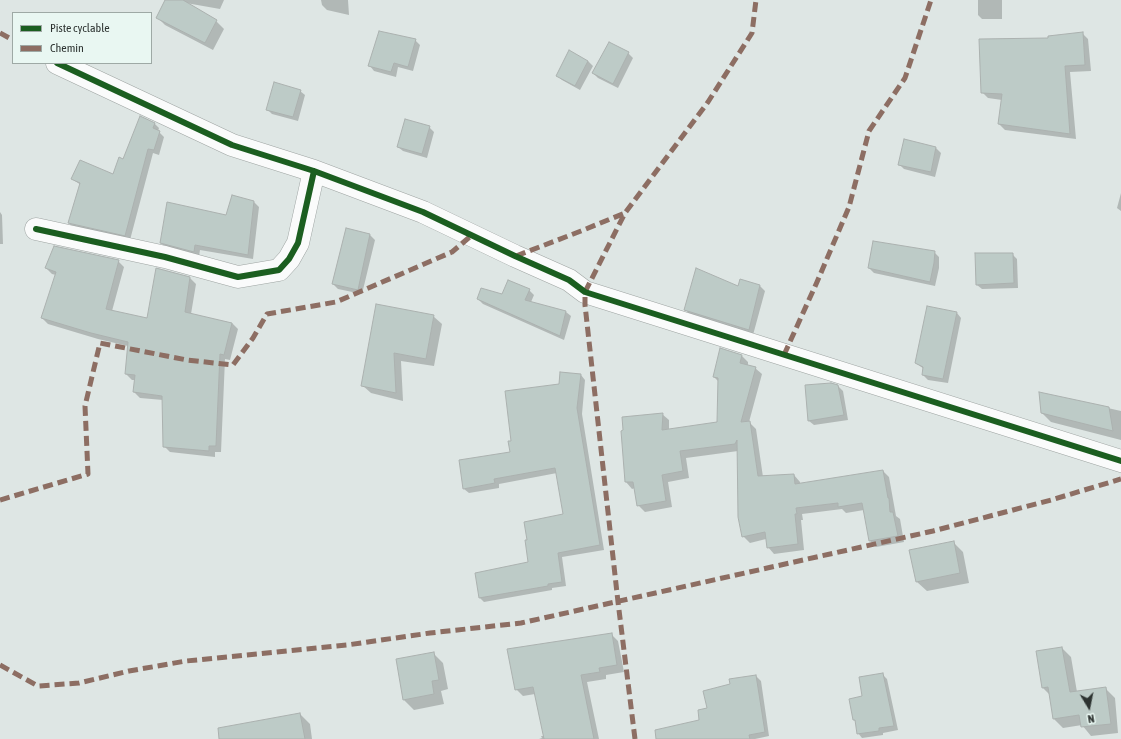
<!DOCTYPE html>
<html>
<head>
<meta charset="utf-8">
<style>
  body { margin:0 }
  #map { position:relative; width:1121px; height:739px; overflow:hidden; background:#dee6e4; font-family:"Asap Condensed",sans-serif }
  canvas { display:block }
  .legend { position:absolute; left:12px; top:12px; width:140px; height:52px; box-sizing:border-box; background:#e9f7f2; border:1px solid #9ea9a5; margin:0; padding:5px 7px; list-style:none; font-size:12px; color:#2d3331 }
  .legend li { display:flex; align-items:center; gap:8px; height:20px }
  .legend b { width:20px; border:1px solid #9ea9a5 }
  .north { position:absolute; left:1069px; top:687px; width:40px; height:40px; -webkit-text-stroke:3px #e9f7f2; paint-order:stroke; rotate:170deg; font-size:11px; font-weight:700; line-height:16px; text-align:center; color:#2d3331 }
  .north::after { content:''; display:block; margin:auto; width:14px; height:18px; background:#2d3331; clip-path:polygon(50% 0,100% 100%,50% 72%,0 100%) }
</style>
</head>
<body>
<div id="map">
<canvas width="1121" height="739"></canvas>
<ul class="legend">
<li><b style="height:5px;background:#1b5e20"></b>Piste cyclable</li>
<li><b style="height:5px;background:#8d6e63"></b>Chemin</li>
</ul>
<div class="north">N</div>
</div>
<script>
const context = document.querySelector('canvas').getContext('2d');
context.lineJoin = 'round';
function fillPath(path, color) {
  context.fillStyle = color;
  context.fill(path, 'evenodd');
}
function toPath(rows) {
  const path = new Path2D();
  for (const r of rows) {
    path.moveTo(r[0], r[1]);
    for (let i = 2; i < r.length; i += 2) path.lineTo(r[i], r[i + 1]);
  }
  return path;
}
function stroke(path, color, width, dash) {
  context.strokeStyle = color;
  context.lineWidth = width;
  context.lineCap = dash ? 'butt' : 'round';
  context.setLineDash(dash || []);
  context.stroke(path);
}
fillPath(toPath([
  [166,0,224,0,220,9,186,3,216,21,224,29,213,50,165,25,157,17],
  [321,0,348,0,349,15,327,10,322,5],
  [978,0,1002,0,1002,19,982,19,978,15],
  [1082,33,1088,39,1091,71,1070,72,1076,139,1005,130,999,124,1002,100,988,98,982,92,1050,39],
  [415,40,420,45,413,71,398,67,396,77,374,71,370,66],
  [628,53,633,58,618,88,598,78,593,73],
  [588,61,593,66,580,90,562,80,557,75],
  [300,91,305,95,298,121,272,114,267,109],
  [154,123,159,128,158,131,164,137,159,155,153,153,130,240,73,228,69,223,81,185,72,179,114,175,124,160],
  [429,127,434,132,427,158,403,151,398,147],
  [905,140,936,148,941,153,935,177,904,169,899,164],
  [1121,193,1121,211,1117,208],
  [254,202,259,207,253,259,200,250,199,256,166,248,161,243,227,216],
  [0,212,2,215,3,244,0,244],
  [347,229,370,235,375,240,362,294,338,289,333,284],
  [934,252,939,257,939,268,935,286,874,273,869,268],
  [1012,254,1017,259,1018,288,982,289,977,285],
  [118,261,124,267,112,311,148,320,190,278,196,284,191,314,232,323,238,329,230,360,225,359,221,452,215,452,215,457,170,452,164,446,163,400,140,398,134,392,135,380,132,380,126,374,128,346,98,339,48,324,42,318,56,275,52,274,46,268],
  [760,286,765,291,753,335,690,315,686,310,739,287],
  [529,290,534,295,531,302,566,312,571,316,564,340,483,304,478,299],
  [377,306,433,316,442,324,434,366,401,361,403,401,371,393,362,385],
  [957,313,961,318,948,383,928,380,923,375,924,369,916,363],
  [721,349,742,356,748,362,748,366,755,368,762,374,749,422,756,429,763,477,794,475,800,482,800,484,883,471,889,477,896,516,900,519,904,542,876,547,870,541,864,510,846,513,842,509,802,514,803,520,801,520,804,550,774,554,768,547,766,539,750,543,743,536,738,451,686,458,689,478,668,482,672,507,645,512,638,505,635,488,632,489,626,482,622,431,662,414,669,420,669,430,718,423,719,382,714,377],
  [581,375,585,380,582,414,604,550,562,557,566,586,552,588,552,590,484,602,479,597,529,563,564,515,557,473,499,484,499,488,469,493,464,489,511,453,512,442,560,385],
  [838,386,843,391,848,420,814,425,809,421],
  [1041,393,1121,411,1121,440,1051,422,1042,413],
  [953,542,963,552,969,583,927,591,917,582],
  [611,634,618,641,624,672,606,675,606,679,587,682,599,739,539,739,542,738,541,736,544,736,535,694,523,696,516,689],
  [1062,648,1071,657,1077,692,1106,689,1115,698,1118,733,1091,736,1082,725,1063,728,1054,719,1050,695,1043,688,1037,652],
  [433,653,443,663,448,689,441,691,444,704,414,710,404,700,397,660],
  [882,674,887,679,898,730,883,733,883,735,862,738,858,733,856,722,854,720,864,697],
  [756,676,761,681,769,736,755,739,700,739,700,721,708,709,731,685],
  [300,714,310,724,312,739,252,739]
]), '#0003');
const building = toPath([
  [165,0,183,0,217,20,205,43,156,18,165,0],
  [379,31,416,39,408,67,394,63,391,72,368,66,379,31],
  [1083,32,1085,65,1065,66,1070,134,998,124,1002,94,981,93,979,39,1048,38,1048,36,1083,32],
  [609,42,629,52,613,84,592,73,609,42],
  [569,50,588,61,575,86,556,76,569,50],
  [274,82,301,90,293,117,266,110,274,82],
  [140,116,155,123,153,128,160,131,154,150,148,149,125,236,68,223,80,183,71,179,80,160,113,174,119,157,123,159,140,116],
  [405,119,430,126,422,154,397,147,405,119],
  [904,139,936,147,931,172,898,165,904,139],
  [232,195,254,201,248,255,195,245,194,252,160,243,167,202,226,215,232,195],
  [346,228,370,234,358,290,332,284,346,228],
  [873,241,935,251,934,263,930,282,868,268,873,241],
  [54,246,119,260,106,309,147,318,156,268,190,277,185,312,232,323,224,355,220,354,216,446,209,446,209,451,163,447,162,396,133,392,135,375,125,374,128,342,91,333,41,318,56,272,45,268,54,246],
  [975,253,1013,253,1014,283,976,285,975,253],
  [696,268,738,286,740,279,760,285,749,330,684,310,696,268],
  [508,280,530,289,525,300,566,311,560,336,477,299,481,288,502,294,508,280],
  [376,304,434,315,426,359,394,353,396,393,361,386,376,304],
  [927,306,957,312,943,379,922,375,923,367,915,363,927,306],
  [720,348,742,355,740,363,756,367,741,422,750,421,758,476,794,474,795,484,883,470,888,498,889,498,890,512,893,512,898,536,869,541,862,503,838,507,838,503,796,508,797,514,795,514,798,544,767,548,765,532,742,537,738,517,737,440,735,444,680,451,683,471,662,475,666,501,637,506,633,482,625,482,621,431,623,430,622,417,663,413,662,430,717,422,718,378,713,377,720,348],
  [560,372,581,374,577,408,600,545,558,553,562,582,548,584,548,586,479,598,475,573,528,562,525,540,527,540,524,522,563,514,555,468,494,479,495,483,463,489,459,460,510,452,508,441,511,441,505,391,559,384,560,372],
  [831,383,838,385,844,415,808,421,805,385,831,383],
  [1039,392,1109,407,1113,431,1041,413,1039,392],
  [954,541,960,573,916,582,909,550,954,541],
  [612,633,617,665,599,668,600,672,581,675,594,739,544,739,533,687,515,690,507,649,612,633],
  [1062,647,1070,692,1106,687,1111,724,1081,727,1079,715,1053,719,1048,687,1042,688,1036,651,1062,647],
  [434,652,439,680,432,681,434,694,403,700,396,659,434,652],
  [883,673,894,726,879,728,879,731,857,734,855,720,853,720,849,699,862,696,859,677,883,673],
  [756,675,765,732,749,735,750,739,656,739,655,730,699,720,698,710,707,708,703,691,730,684,729,679,756,675],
  [300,713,305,739,219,739,218,728,300,713]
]);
fillPath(building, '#bdcbc7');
stroke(building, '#abb1af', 1);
const street = toPath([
  [57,63,232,145,314,171,423,212,515,256,569,280,585,292,1121,461],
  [36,229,165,257,238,277,279,270,289,259,298,243,314,171]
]);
stroke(street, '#9ea4a2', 23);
stroke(street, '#fafbfb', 22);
stroke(toPath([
  [0,33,13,40],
  [516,256,581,231,625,213],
  [784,355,817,282,849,207,869,131,905,78,931,0],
  [0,500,88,474,85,406,100,343,187,360,233,365,253,338,267,314,336,302,452,252,472,235],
  [0,665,38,686,79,683,129,671,186,661,347,645,430,633,521,623,933,531,1051,500,1121,479],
  [635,739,618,602,585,305,585,292,625,213,708,102,752,33,756,0]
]), '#8d6e63', 5, [10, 5]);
stroke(toPath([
  [57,63,232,145,314,171,423,212,515,256,569,280,585,292,1121,461],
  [36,229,165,257,238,277,279,270,289,259,298,243,314,171]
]), '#1b5e20', 6);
</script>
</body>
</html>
